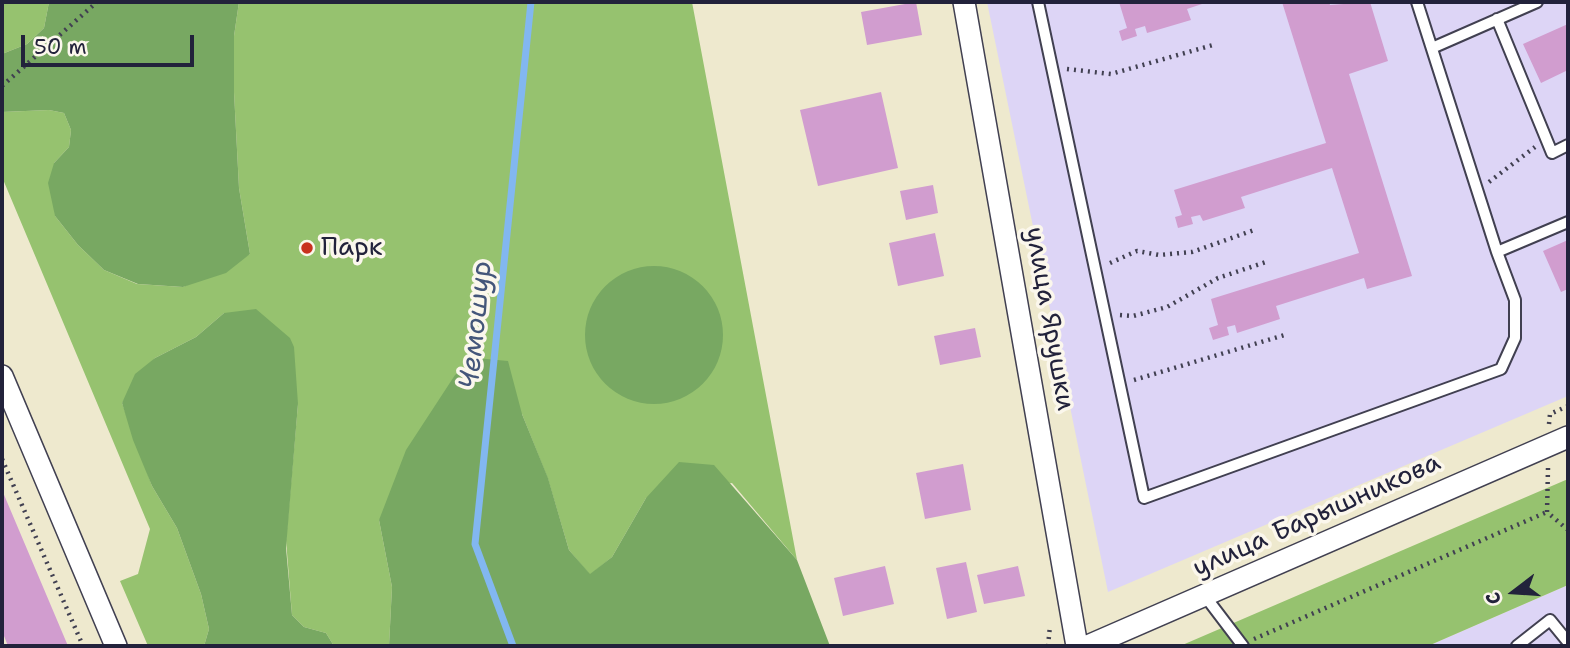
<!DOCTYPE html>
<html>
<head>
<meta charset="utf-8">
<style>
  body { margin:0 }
  #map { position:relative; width:1570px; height:648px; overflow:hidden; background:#eee9ce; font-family:"Shantell Sans",sans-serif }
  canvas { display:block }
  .frame { position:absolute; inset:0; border:4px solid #22223b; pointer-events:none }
  .north { position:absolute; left:1479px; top:557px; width:70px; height:70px; -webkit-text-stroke:5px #fbf7ec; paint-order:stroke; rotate:253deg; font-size:19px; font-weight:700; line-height:28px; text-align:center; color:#22223b }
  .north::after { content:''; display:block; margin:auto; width:24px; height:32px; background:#22223b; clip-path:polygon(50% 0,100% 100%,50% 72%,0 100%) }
  .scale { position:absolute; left:21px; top:35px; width:173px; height:32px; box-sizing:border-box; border:4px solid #22223b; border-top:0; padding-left:9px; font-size:21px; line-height:24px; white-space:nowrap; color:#22223b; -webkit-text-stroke:5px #fbf7ec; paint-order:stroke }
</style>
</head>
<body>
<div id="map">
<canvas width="1570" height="648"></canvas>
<div class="frame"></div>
<div class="north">С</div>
<div class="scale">50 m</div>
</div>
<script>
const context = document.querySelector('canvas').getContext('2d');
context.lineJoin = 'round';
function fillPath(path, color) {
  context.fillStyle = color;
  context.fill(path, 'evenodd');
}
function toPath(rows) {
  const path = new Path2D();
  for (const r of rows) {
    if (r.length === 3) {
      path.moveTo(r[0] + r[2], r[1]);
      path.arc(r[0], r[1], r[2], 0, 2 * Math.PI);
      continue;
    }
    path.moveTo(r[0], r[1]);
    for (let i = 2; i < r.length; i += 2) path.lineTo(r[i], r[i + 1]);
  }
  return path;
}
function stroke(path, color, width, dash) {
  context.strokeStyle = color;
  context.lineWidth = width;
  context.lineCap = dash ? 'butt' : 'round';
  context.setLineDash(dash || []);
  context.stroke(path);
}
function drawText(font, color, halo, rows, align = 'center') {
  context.font = font + ' "Shantell Sans",sans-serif';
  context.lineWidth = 7;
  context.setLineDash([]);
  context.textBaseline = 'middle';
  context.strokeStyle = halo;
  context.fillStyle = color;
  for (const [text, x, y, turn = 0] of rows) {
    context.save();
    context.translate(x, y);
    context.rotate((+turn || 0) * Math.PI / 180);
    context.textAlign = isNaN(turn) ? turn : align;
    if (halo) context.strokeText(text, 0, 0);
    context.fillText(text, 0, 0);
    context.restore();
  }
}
fillPath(toPath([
  [987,2,1568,2,1568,396,1108,592],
  [1568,585,1568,646,1428,646]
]), '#ddd5f6');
fillPath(toPath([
  [2,2,49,2,44,28,27,44,2,54],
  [239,2,692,2,797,560,732,483,646,498,612,557,590,575,569,550,548,479,522,414,379,520,392,587,389,646,334,646,326,633,304,627,292,615,286,540,298,404,224,313,196,337,155,358,122,403,152,486,177,528,201,594,209,629,204,646,148,646,120,581,138,574,150,529,2,177,2,112,49,110,64,113,71,130,69,147,54,163,55,216,78,245,104,270,137,284,183,287,250,254,239,188,234,92,234,36],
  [1568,479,1568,585,1428,646,1180,646]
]), '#96c26f');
fillPath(toPath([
  [49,2,239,2,234,36,234,92,239,188,250,254,226,273,183,287,138,284,104,270,78,245,55,216,48,183,54,163,69,147,71,130,64,113,49,110,2,112,2,54,27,44,44,28],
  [654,335,69],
  [256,309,290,338,294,347,298,404,286,548,292,615,304,627,326,633,334,646,204,646,209,629,201,594,177,528,152,486,133,440,122,403,135,374,155,358,196,337,224,313],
  [476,358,508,361,522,414,548,478,569,550,590,574,612,557,646,498,679,462,714,465,797,560,830,646,389,646,392,587,379,520,406,450,455,375]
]), '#78a862');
stroke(toPath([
  [513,646,475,544,531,2]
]), '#82b7f0', 7);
fillPath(toPath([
  [916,2,922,35,867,45,861,12],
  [1119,2,1208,2,1187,9,1191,20,1147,33,1145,26,1135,29,1137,36,1122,41,1119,31,1127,28],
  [1282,2,1329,2,1330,5,1370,2,1388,61,1349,74,1412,276,1367,289,1364,278,1276,306,1280,319,1237,333,1235,325,1227,327,1229,335,1213,340,1209,328,1218,325,1211,299,1359,253,1332,168,1241,197,1245,208,1203,221,1200,215,1191,217,1193,224,1178,228,1175,217,1182,215,1174,190,1326,143],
  [1568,24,1568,70,1541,83,1523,44],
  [881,92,898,168,818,186,800,110],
  [933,185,938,213,906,220,900,191],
  [935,233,944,276,898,286,889,243],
  [1568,240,1568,289,1561,292,1543,251],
  [975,328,981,357,940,365,934,336],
  [963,464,971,510,925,519,916,473],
  [2,490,68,646,8,646,2,631],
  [966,562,977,612,947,619,936,568],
  [885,566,894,604,843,616,834,578],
  [1018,566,1025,596,984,604,977,575]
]), '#d19dcf');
const lane = toPath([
  [1038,2,1144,498,1501,369,1515,338,1515,300,1497,252],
  [1417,2,1497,252,1568,222],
  [1497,19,1552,153,1568,145],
  [1432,48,1537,2],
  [1205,596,1243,646],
  [1517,646,1550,620,1568,642]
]);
const street = toPath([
  [964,2,1077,646],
  [2,376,116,646],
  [1088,646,1568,437]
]);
stroke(lane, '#414051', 14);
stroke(street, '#414051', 24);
stroke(toPath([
  [1067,69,1111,74,1213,45],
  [2,86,97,2],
  [1489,182,1535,147],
  [1110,263,1137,251,1159,255,1192,252,1257,229],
  [1120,315,1133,316,1167,307,1218,278,1269,261],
  [1134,380,1288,334],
  [1549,424,1550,414,1568,406],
  [2,459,83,646],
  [1548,468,1547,512,1568,530],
  [1254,639,1547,512],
  [1048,646,1050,626]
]), '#414051', 4.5, [2, 5]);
stroke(lane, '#fff', 10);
stroke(street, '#fff', 21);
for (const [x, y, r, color] of [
  [307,248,7,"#c8321e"]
]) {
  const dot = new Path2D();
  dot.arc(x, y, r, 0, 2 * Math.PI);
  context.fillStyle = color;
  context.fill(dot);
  stroke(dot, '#fbf7ec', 2.5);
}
drawText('26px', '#22223b', '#fbf7ec', [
  ["Парк",321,248]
], 'left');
drawText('26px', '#22223b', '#fbf7ec', [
  ["улица Ярушки",1049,319,80],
  ["улица Барышникова",1317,516,-24]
]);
drawText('italic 28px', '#44567a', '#fbf7ec', [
  ["Чемошур",477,325,-84]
]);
</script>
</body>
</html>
